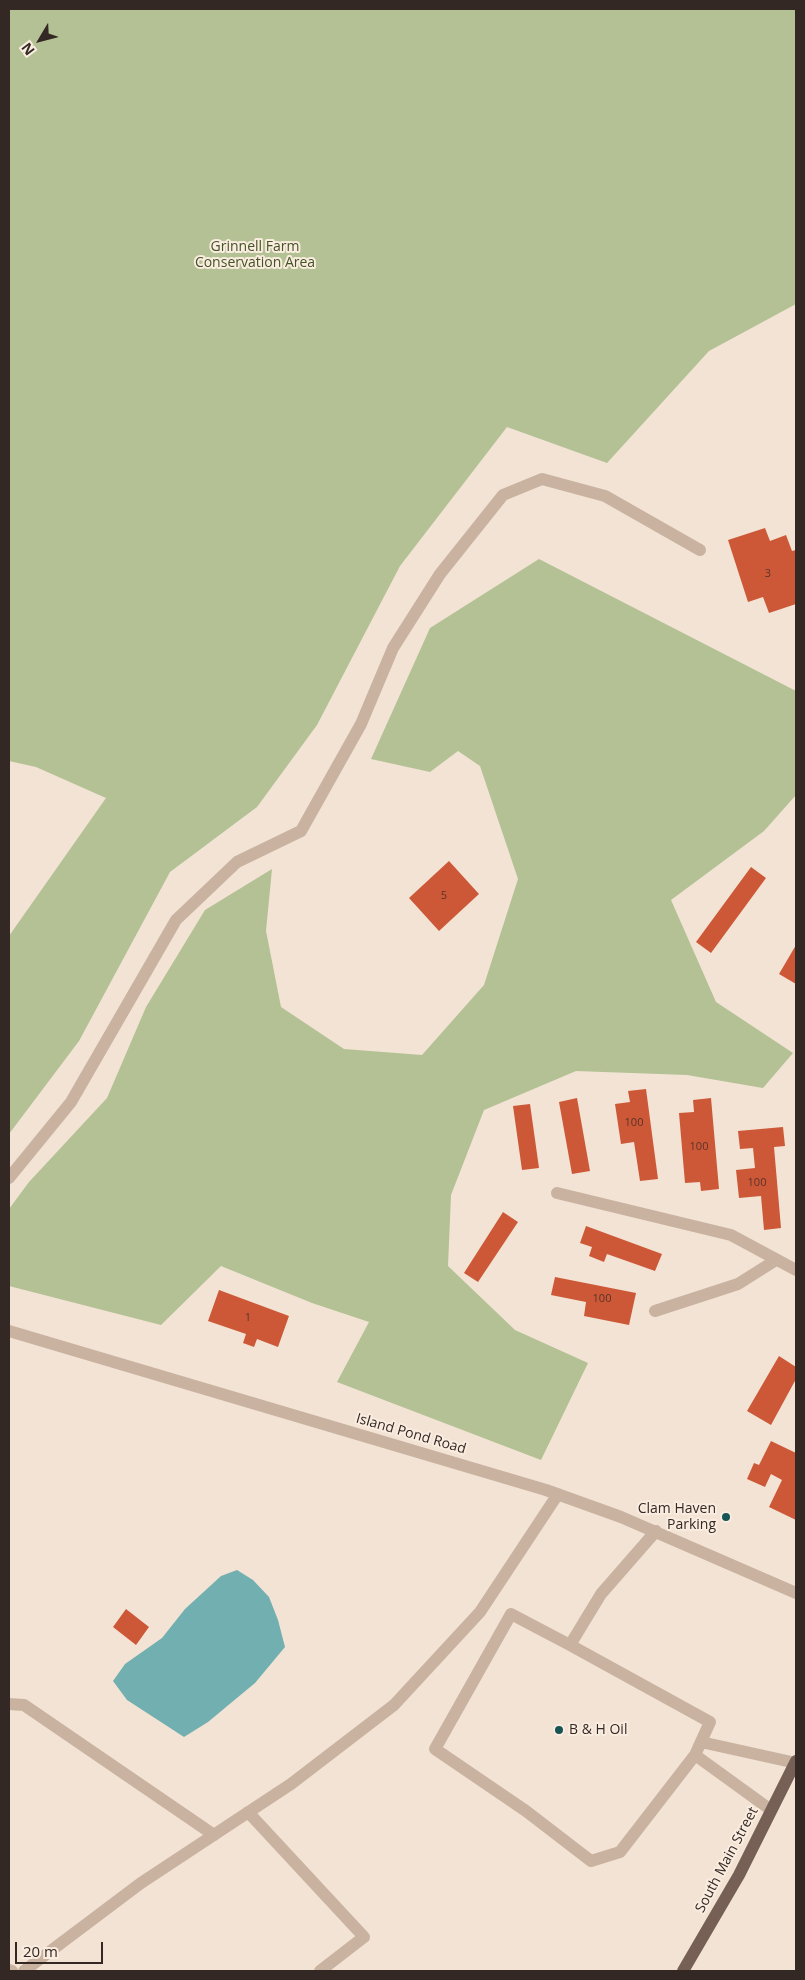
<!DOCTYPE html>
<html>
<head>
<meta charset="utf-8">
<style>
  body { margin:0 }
  #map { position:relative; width:805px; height:1980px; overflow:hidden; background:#f2e3d4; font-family:"Open Sans",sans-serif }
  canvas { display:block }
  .frame { position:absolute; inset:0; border:10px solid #332824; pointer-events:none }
  .north { position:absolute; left:15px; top:15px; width:50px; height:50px; -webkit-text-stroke:4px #faede0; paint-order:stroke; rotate:233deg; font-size:14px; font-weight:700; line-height:20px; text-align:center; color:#332824 }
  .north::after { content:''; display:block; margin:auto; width:18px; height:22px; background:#332824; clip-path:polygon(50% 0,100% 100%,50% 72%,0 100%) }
  .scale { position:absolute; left:15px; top:1942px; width:88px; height:22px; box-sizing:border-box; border:2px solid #332824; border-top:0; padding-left:6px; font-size:15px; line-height:18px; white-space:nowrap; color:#332824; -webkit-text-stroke:4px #faede0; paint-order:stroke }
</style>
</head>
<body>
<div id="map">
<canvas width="805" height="1980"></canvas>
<div class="frame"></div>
<div class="north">N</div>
<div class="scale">20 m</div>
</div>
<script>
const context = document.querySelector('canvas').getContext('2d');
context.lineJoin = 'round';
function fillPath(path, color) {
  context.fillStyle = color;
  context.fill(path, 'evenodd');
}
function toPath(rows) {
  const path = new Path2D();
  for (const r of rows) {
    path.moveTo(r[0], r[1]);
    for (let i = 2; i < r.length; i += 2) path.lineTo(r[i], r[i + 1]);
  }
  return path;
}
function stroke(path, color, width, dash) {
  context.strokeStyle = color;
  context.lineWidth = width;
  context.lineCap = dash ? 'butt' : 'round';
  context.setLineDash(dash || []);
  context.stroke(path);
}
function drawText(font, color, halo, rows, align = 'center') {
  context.font = font + ' "Open Sans",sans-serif';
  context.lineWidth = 4;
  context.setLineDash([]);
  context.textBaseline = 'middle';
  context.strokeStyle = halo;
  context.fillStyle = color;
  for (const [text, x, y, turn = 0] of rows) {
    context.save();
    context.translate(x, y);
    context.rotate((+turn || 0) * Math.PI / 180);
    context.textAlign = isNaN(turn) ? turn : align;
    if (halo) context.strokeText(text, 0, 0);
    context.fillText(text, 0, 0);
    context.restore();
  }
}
fillPath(toPath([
  [9,9,796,9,796,304,709,351,607,463,507,427,400,566,317,725,257,807,170,872,79,1041,9,1134,9,936,106,798,36,767,9,761],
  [539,559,796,691,796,795,764,831,671,900,716,1002,793,1053,763,1088,687,1075,576,1071,484,1110,451,1195,448,1266,515,1330,588,1363,541,1460,337,1382,369,1322,312,1303,221,1266,161,1325,9,1286,9,1209,29,1182,107,1098,146,1007,205,910,272,869,266,931,281,1007,344,1049,422,1055,484,985,518,879,480,766,458,751,430,772,371,759,430,628]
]), '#b3c194');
fillPath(toPath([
  [237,1570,253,1580,269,1597,278,1620,285,1647,255,1683,208,1722,184,1737,127,1700,113,1681,125,1664,162,1638,185,1609,221,1576]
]), '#72afb0');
fillPath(toPath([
  [765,528,770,541,786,535,792,551,796,550,796,604,769,613,763,597,748,602,728,540],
  [449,861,479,894,439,931,409,898],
  [751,867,766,878,711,953,696,942],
  [796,945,796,984,779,974],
  [646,1089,658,1179,640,1181,634,1142,621,1144,615,1104,630,1102,628,1091],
  [577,1098,590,1171,572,1174,559,1102],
  [711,1098,719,1189,701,1191,700,1182,685,1183,679,1113,694,1112,693,1100],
  [530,1104,539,1168,522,1170,513,1106],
  [783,1127,785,1146,774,1147,781,1228,764,1230,761,1196,739,1198,736,1170,755,1168,753,1148,740,1149,738,1131],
  [503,1212,518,1222,478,1282,464,1273],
  [586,1226,662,1254,655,1271,607,1254,604,1262,589,1256,592,1247,580,1243],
  [555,1277,636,1293,629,1325,584,1316,586,1302,551,1295],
  [219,1290,289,1316,278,1347,257,1339,254,1347,243,1343,246,1334,208,1321],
  [779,1356,796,1367,796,1379,771,1425,747,1411],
  [771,1441,796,1453,796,1520,769,1507,782,1480,771,1474,765,1487,747,1479,754,1463,759,1465],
  [126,1609,149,1627,136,1645,113,1627]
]), '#cd5837');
stroke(toPath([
  [9,1178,71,1102,176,920,237,862,301,831,361,724,393,648,440,574,503,495,542,479,605,496,700,550],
  [557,1193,731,1235,796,1270],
  [655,1311,738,1284,776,1260],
  [9,1331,546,1490,621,1517,796,1593],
  [570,1645,511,1614,435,1749,526,1811,591,1861,620,1852,695,1755,710,1722,570,1645,601,1594,656,1531],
  [9,1704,24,1705,214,1835],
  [701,1742,796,1763],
  [695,1755,771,1810],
  [248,1812,364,1937,320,1971],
  [9,1970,12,1971],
  [24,1971,141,1883,291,1784,394,1705,480,1612,558,1494]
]), '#cab2a0', 12);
stroke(toPath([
  [683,1971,739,1875,796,1761]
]), '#765f54', 12);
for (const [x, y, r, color] of [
  [726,1517,5,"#185356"],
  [559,1730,5,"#185356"]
]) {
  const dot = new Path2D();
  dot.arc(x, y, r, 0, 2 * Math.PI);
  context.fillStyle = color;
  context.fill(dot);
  stroke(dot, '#faede0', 2);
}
drawText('11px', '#5a3429', null, [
  ["3",768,574],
  ["5",444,896],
  ["100",634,1123],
  ["100",699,1147],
  ["100",757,1183],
  ["100",602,1299],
  ["1",248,1318]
]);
drawText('14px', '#435326', '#faede0', [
  ["Grinnell Farm",255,247],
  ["Conservation Area",255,263]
]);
drawText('14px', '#332824', '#faede0', [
  ["Island Pond Road",411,1434,16],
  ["South Main Street",727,1860,-62]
]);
drawText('14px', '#332824', '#faede0', [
  ["Clam Haven",716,1509],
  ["Parking",716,1525],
  ["B & H Oil",569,1730,"left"]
], 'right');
</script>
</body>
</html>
